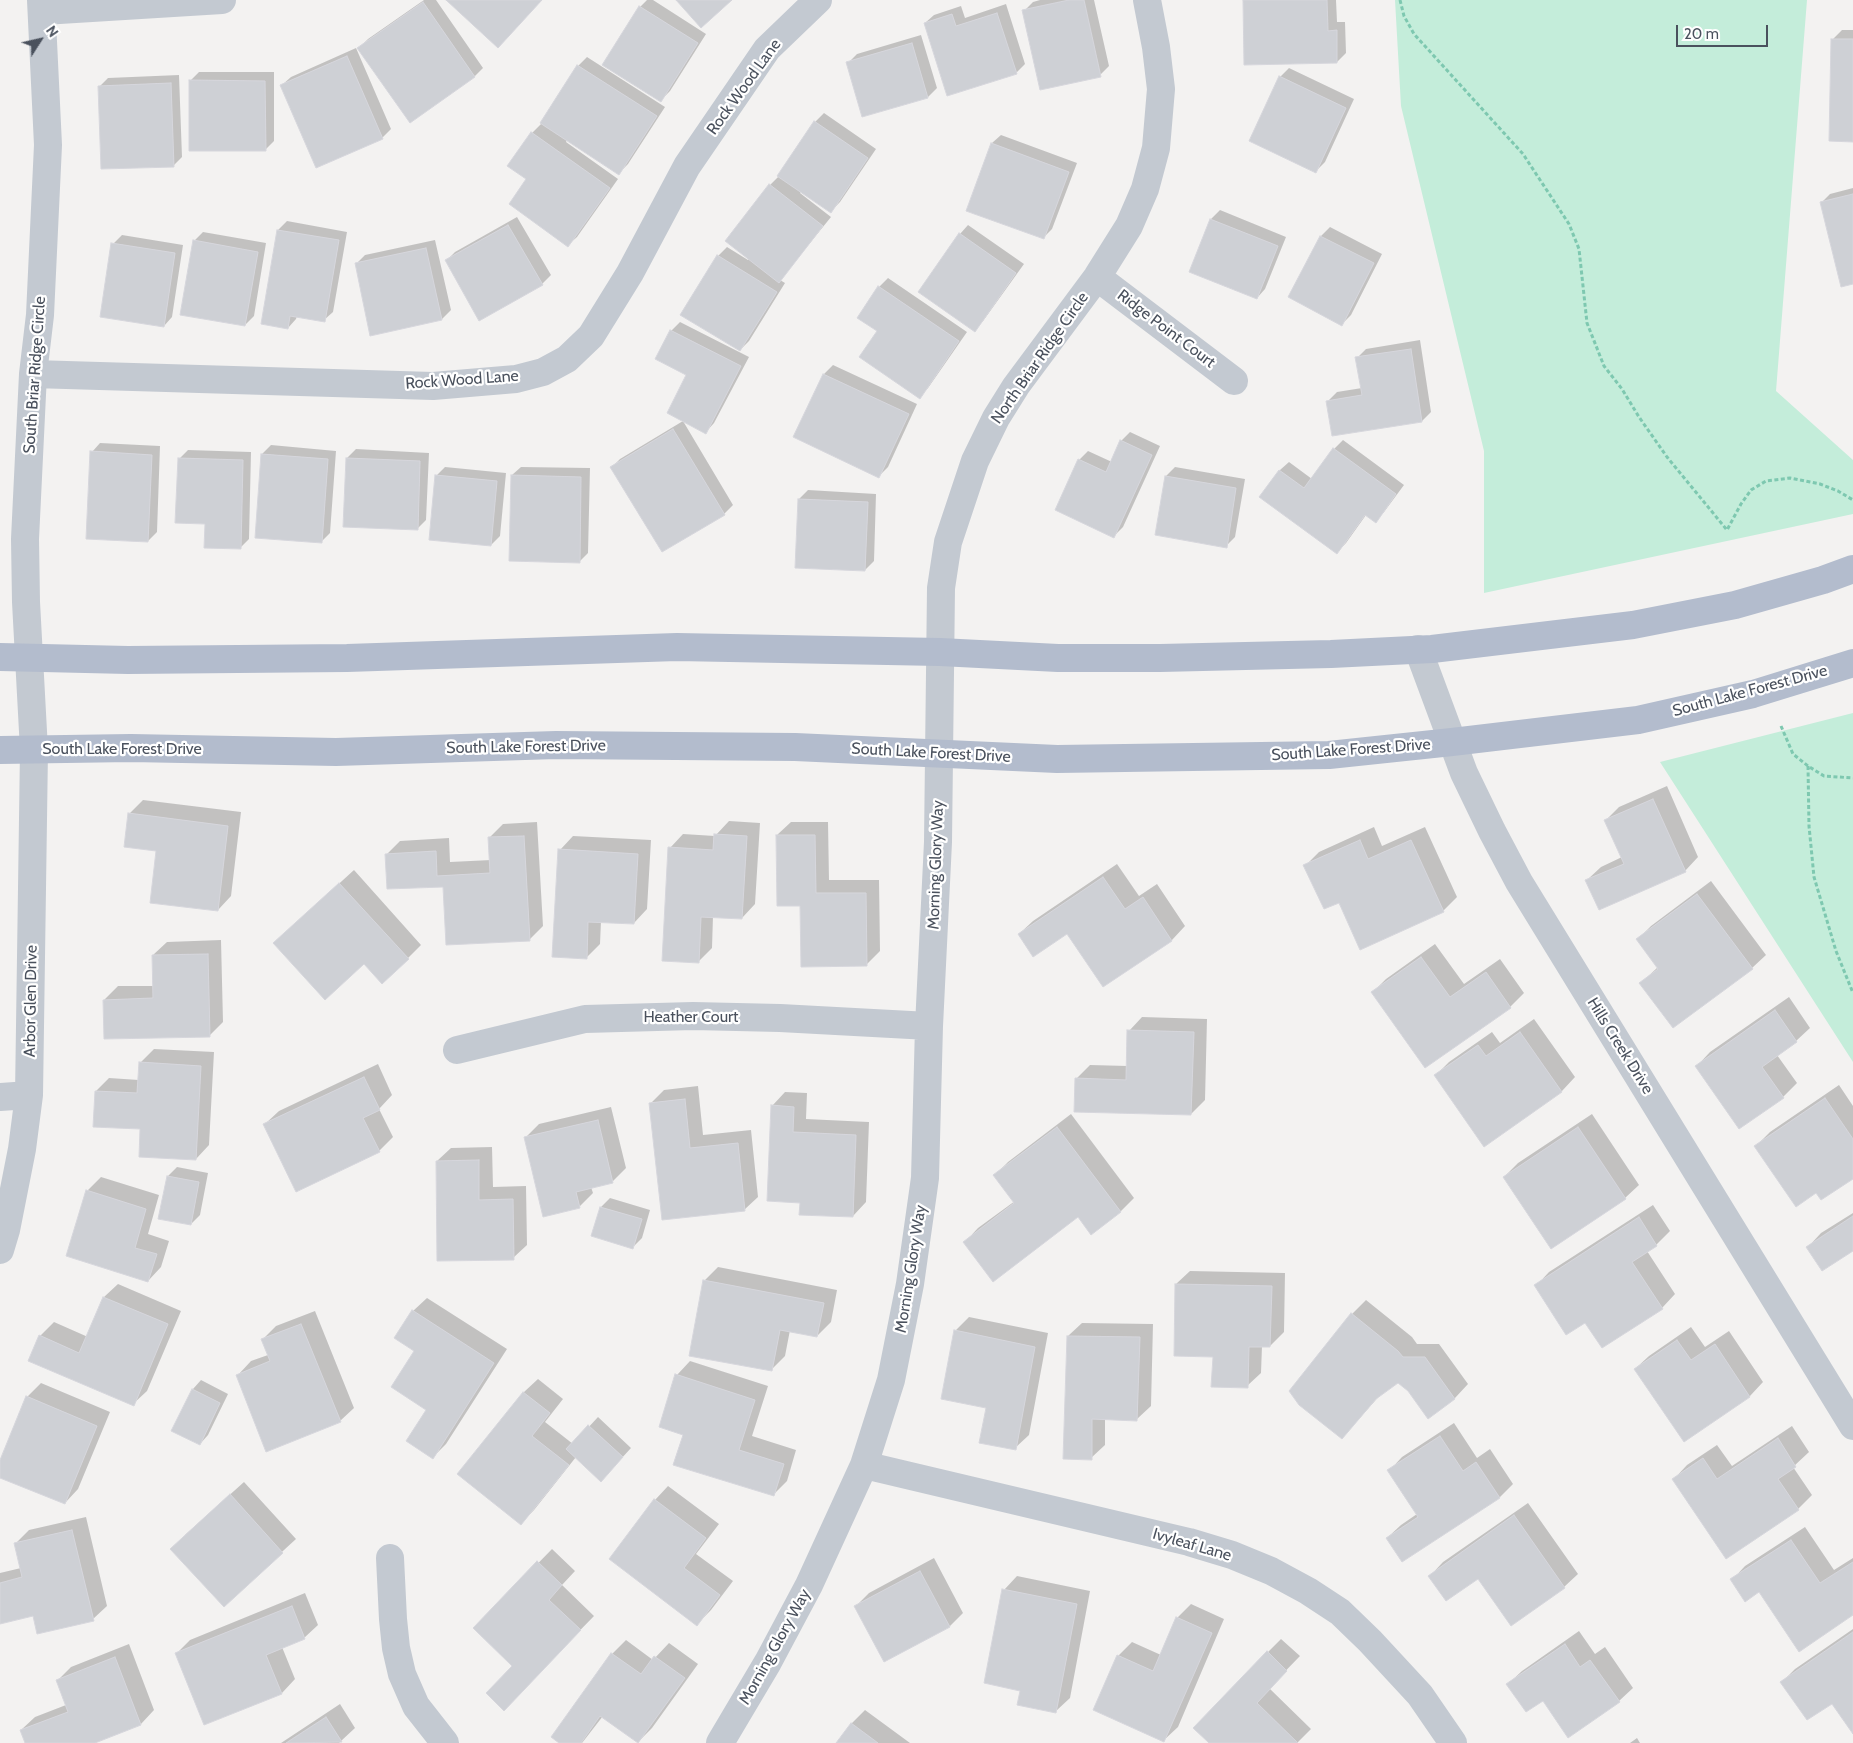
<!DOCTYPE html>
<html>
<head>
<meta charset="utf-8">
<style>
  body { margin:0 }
  #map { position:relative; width:1853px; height:1743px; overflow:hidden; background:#f3f2f1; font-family:Cabin,sans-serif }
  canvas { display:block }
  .north { position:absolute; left:15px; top:15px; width:50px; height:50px; -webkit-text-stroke:4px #fff; paint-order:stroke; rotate:55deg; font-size:14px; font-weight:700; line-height:20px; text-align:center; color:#4a515d }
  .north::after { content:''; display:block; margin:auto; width:18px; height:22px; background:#4a515d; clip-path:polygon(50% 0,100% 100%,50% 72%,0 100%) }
  .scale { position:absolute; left:1676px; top:25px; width:92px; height:22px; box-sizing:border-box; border:2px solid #4a515d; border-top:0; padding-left:6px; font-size:15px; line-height:18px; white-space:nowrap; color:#4a515d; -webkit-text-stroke:4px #fff; paint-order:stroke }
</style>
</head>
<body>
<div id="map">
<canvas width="1853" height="1743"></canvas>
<div class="north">N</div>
<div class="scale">20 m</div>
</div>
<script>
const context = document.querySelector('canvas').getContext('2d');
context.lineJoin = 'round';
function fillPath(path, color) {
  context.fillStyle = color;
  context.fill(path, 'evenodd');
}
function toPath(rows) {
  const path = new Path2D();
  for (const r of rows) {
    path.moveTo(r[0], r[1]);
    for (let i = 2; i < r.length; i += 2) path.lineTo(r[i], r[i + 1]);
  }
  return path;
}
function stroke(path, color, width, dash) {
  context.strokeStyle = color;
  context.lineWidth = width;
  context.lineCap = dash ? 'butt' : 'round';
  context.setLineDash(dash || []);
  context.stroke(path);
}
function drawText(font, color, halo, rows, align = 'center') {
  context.font = font + ' Cabin,sans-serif';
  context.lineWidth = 4.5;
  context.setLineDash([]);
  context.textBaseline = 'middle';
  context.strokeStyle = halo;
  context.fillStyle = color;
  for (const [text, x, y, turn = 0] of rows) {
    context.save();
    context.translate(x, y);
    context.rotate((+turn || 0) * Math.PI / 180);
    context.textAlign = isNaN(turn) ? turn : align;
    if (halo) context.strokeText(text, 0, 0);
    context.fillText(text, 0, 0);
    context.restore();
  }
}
fillPath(toPath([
  [1395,0,1807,0,1776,391,1853,460,1853,514,1484,593,1484,451,1401,106],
  [1853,713,1853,1062,1660,762]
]), '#c4edda');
fillPath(toPath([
  [424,0,436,0,483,68,475,76,359,48,368,39],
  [647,0,653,0,706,34,670,91,661,100,604,64,640,7],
  [1040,0,1094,0,1109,66,1100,75,1024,11,1033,2],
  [1244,0,1336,0,1337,22,1345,22,1346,53,1337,62],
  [1006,4,1025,64,1016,73,925,23,934,15,961,6,965,18],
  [1842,30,1853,30,1853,141,1833,39],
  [921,35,937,88,928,97,848,63,857,54],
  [356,48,391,129,382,138,282,85,291,77],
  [587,57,665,107,628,164,619,173,567,140,566,142,618,179,577,237,568,245,528,179,532,133,542,123,578,66],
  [1289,68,1354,99,1325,162,1316,171,1280,77],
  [199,72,274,72,274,141,265,150,190,81],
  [179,75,182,157,173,166,99,87,108,78],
  [824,113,876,149,840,202,831,211,801,191,800,193,831,217,780,280,785,283,749,341,740,350,718,256,727,247,748,260,770,185,779,176,815,122],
  [1001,135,1077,163,1052,229,1043,238,992,143],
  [1853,188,1853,282,1821,203,1830,194],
  [1220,210,1286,237,1265,289,1257,298,1191,271,1211,219],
  [517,217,551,275,542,284,446,261,455,252],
  [287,221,347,232,333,312,324,320,297,316,296,319,288,328,262,323,278,230],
  [968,225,1024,264,983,321,974,330,960,234],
  [1330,227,1382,254,1351,315,1342,324,1289,297,1321,236],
  [203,232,266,243,254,316,245,325,194,241],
  [122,235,183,245,172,317,164,326,113,244],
  [435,240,451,310,442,319,356,264,365,255],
  [888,278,967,332,928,388,919,397,878,331,879,287],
  [680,322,749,357,714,423,706,432,688,375,671,331],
  [1420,340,1431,412,1422,421,1328,401,1337,392,1362,388,1357,358,1366,349],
  [833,365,917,404,888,467,879,476,795,437,824,374],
  [683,421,733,505,724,514,611,468,620,459],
  [1130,432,1160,446,1123,527,1114,536,1079,460,1088,451,1112,462,1121,441],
  [1343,440,1404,485,1384,512,1375,521,1366,515,1346,543,1337,552,1261,497,1280,470,1289,462,1312,479,1334,449],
  [100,443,160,446,157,532,148,541,92,452],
  [271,445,336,451,330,533,321,542,262,454],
  [356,449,429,453,426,520,417,529,347,458],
  [188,450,251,452,249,539,240,548,207,523,179,459],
  [445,467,506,473,500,536,491,545,436,476],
  [521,467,590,468,588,553,579,562,512,475],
  [1175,467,1245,479,1235,537,1226,546,1156,534,1166,476],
  [808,490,876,494,874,561,865,570,799,499],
  [1667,786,1698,857,1685,871,1587,880,1601,867,1622,857,1606,820,1619,807],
  [143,800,241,812,231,896,218,910,129,814],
  [729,821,760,823,755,904,742,918,713,916,712,948,698,962,670,848,683,834,715,836],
  [537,822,543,926,529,940,444,885,387,854,400,841,449,838,450,862,491,860,489,838,503,824],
  [791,822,828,822,829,880,879,880,880,951,866,965,801,905,777,835],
  [1374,827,1382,846,1425,827,1457,897,1443,911,1339,901,1305,866,1319,852],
  [573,836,651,840,647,909,634,923,601,921,600,944,586,958,560,850],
  [1117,864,1139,896,1157,884,1185,926,1172,940,1104,985,1068,932,1019,934,1033,921],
  [354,870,421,945,408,958,364,962,274,943],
  [1711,881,1766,955,1752,968,1641,983,1658,967,1638,939,1651,926],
  [221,940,223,1022,209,1036,104,1000,118,986,154,986,153,955,167,942],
  [1435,944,1464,984,1500,959,1524,993,1510,1007,1373,992,1386,979],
  [1789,997,1810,1028,1796,1041,1777,1055,1797,1083,1783,1097,1697,1066,1710,1052],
  [1142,1017,1207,1019,1205,1100,1191,1114,1076,1079,1090,1065,1128,1066,1129,1031],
  [1534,1019,1575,1077,1562,1091,1484,1145,1436,1075,1449,1062,1492,1032,1500,1043],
  [154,1049,214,1052,209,1145,196,1159,142,1128,96,1091,109,1078,139,1080,140,1063],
  [378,1064,392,1095,379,1109,393,1137,379,1151,265,1124,279,1111],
  [1839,1085,1853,1106,1853,1177,1816,1191,1756,1146,1770,1132],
  [698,1086,703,1135,751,1130,758,1197,744,1210,651,1103,664,1090],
  [785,1092,807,1093,806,1119,869,1122,866,1202,853,1216,801,1202,772,1106],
  [611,1107,626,1168,612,1182,591,1187,593,1193,579,1207,526,1137,539,1124],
  [1071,1114,1134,1198,1120,1212,1078,1216,965,1242,978,1228,1015,1201,995,1175,1008,1162],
  [1592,1114,1639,1185,1625,1198,1504,1177,1518,1163],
  [492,1147,493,1187,526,1186,527,1245,513,1258,437,1161,451,1148],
  [177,1167,208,1173,200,1215,191,1224,168,1176],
  [101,1177,159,1195,148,1234,169,1241,161,1267,148,1281,87,1191],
  [610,1198,650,1210,642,1238,633,1247,601,1207],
  [1653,1205,1670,1231,1656,1245,1647,1251,1675,1294,1662,1308,1586,1321,1536,1286,1549,1272],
  [1853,1213,1853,1249,1808,1247,1821,1233],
  [718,1267,837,1290,831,1322,817,1336,790,1330,785,1356,771,1370,704,1281],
  [1190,1271,1285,1273,1284,1332,1270,1346,1262,1346,1261,1373,1247,1386,1214,1356,1176,1284],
  [118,1284,181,1311,147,1391,133,1404,40,1336,54,1322,88,1337,104,1297],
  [427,1298,507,1349,446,1444,433,1457,428,1409,415,1350,413,1311],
  [1366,1300,1412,1337,1417,1344,1439,1344,1468,1384,1455,1398,1429,1417,1409,1390,1398,1381,1381,1394,1342,1438,1290,1391,1352,1314],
  [315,1311,354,1408,340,1421,238,1375,251,1361,268,1355,262,1340,276,1326],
  [969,1317,1048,1333,1029,1435,1015,1448,987,1407,955,1331],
  [1082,1323,1153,1324,1151,1406,1137,1419,1105,1418,1105,1445,1091,1458,1068,1336],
  [1691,1327,1705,1347,1729,1331,1763,1382,1750,1396,1684,1441,1635,1369,1649,1356],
  [690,1361,768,1386,752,1436,796,1450,787,1481,773,1495,684,1434,677,1375],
  [538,1379,563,1399,545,1422,573,1444,598,1417,631,1448,610,1471,576,1457,534,1510,521,1523,459,1474,524,1392],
  [201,1380,228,1394,208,1435,200,1444,173,1430,193,1389],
  [41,1383,110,1412,78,1489,65,1503,0,1476,0,1463,27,1397],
  [1454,1423,1477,1458,1490,1449,1513,1484,1500,1497,1402,1561,1387,1538,1401,1525,1417,1514,1389,1471,1402,1457],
  [1792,1426,1809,1452,1793,1467,1812,1495,1798,1509,1674,1479,1687,1465,1717,1445,1732,1466],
  [244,1482,296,1539,224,1605,185,1535],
  [668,1486,719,1524,696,1554,733,1581,711,1610,697,1624,655,1500],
  [1528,1503,1578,1574,1564,1587,1511,1625,1478,1577,1430,1576,1443,1562],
  [86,1517,107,1606,93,1619,34,1614,0,1622,0,1573,21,1568,15,1544,29,1530],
  [1805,1527,1834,1570,1853,1558,1853,1614,1759,1591,1732,1580,1745,1566],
  [552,1549,575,1571,562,1585,594,1616,517,1695,514,1666,475,1628],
  [934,1558,963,1613,950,1626,856,1606,869,1593],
  [1017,1576,1090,1591,1070,1698,1056,1711,1021,1690,1004,1590],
  [305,1593,318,1625,304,1638,282,1647,295,1679,282,1693,205,1723,177,1653,190,1640],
  [1191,1604,1224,1619,1178,1727,1164,1740,1118,1656,1132,1642,1161,1655,1177,1618],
  [1853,1629,1853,1732,1832,1702,1782,1682,1795,1669],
  [1579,1631,1595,1654,1605,1647,1633,1688,1619,1701,1543,1699,1508,1684,1522,1671],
  [1281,1639,1300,1656,1269,1688,1311,1729,1297,1743,1211,1743,1268,1652],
  [626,1640,653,1660,669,1643,698,1664,652,1728,638,1742,603,1716,582,1743,561,1743,612,1654],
  [129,1644,154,1710,141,1724,92,1743,26,1743,21,1730,35,1717,66,1705,57,1681,71,1667],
  [340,1704,355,1728,341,1741,339,1743,281,1743],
  [865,1710,910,1743,837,1743,852,1723],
  [1637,1738,1640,1743,1630,1743]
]), '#0003');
const building = toPath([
  [446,0,542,0,498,48,446,0],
  [676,0,732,0,701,28,676,0],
  [1069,0,1084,0,1101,77,1040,90,1022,10,1069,0],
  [1243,0,1327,0,1328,31,1337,30,1337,63,1244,65,1243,0],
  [423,2,475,77,410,123,357,48,423,2],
  [639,6,698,43,661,102,602,65,639,6],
  [997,13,1017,74,947,96,924,23,952,14,956,26,997,13],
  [1831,39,1853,39,1853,142,1829,141,1831,39],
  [912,43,928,98,862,117,846,62,912,43],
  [347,56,383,139,316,168,280,85,347,56],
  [577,65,657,116,619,175,540,123,577,65],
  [1279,76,1346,108,1316,173,1249,141,1279,76],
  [189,80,265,81,266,151,189,151,189,80],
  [171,83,174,167,101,169,98,86,171,83],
  [814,121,868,158,831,213,777,176,814,121],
  [531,132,610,188,568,247,509,204,526,179,507,166,531,132],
  [991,143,1069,172,1044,239,966,211,991,143],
  [769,184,823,226,779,283,725,241,769,184],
  [1853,194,1853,284,1841,287,1820,202,1853,194],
  [1210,219,1278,246,1257,299,1189,272,1210,219],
  [508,225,543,285,479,321,445,260,508,225],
  [277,230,339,240,325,322,290,316,288,329,261,324,277,230],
  [959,233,1016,273,975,332,918,292,959,233],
  [1320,236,1374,263,1342,326,1288,297,1320,236],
  [193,240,258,252,245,326,180,315,193,240],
  [111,243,175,253,164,327,100,317,111,243],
  [426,248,442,320,370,336,355,263,426,248],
  [717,255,777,292,740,351,680,315,717,255],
  [878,286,959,341,920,399,859,357,877,331,857,318,878,286],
  [670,330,741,366,706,434,667,413,686,375,655,359,670,330],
  [1411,349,1422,422,1332,436,1326,401,1362,395,1355,357,1411,349],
  [823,374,909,414,879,478,793,437,823,374],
  [673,429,725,515,662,552,610,467,673,429],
  [1120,440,1152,455,1114,538,1055,510,1078,459,1106,472,1120,440],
  [1333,448,1396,494,1376,523,1365,515,1337,554,1259,497,1279,470,1304,488,1333,448],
  [90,451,152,455,148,542,86,539,90,451],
  [261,454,328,459,322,543,255,538,261,454],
  [178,458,243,460,241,549,204,548,205,524,175,523,178,458],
  [346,458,420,461,418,530,343,527,346,458],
  [435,475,497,481,491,546,429,540,435,475],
  [511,475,581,477,580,563,509,561,511,475],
  [1165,476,1236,488,1227,548,1155,535,1165,476],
  [798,499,868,502,865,571,795,568,798,499],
  [1653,799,1686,872,1599,910,1585,880,1624,864,1604,820,1653,799],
  [128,813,228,826,218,911,150,903,156,851,124,847,128,813],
  [714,834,747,836,742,919,701,917,699,963,662,961,668,847,713,850,714,834],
  [776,835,815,835,816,893,866,893,867,966,801,967,800,906,777,906,776,835],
  [524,836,530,941,446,945,443,887,387,889,385,854,436,851,437,876,490,873,488,837,524,836],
  [1360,840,1368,859,1411,840,1444,912,1360,950,1339,903,1324,909,1303,865,1360,840],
  [558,849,638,854,634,924,588,922,587,959,552,957,558,849],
  [1103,877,1125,909,1143,897,1172,941,1103,987,1067,934,1033,957,1018,934,1103,877],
  [339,883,409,959,382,984,364,964,325,1000,273,943,339,883],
  [1697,894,1753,969,1673,1028,1639,983,1658,969,1636,939,1697,894],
  [208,954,210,1037,104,1039,103,1000,153,998,152,955,208,954],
  [1421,957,1450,997,1486,972,1511,1008,1425,1068,1371,992,1421,957],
  [1775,1010,1797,1042,1762,1067,1784,1098,1739,1129,1695,1066,1775,1010],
  [1127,1030,1194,1032,1191,1115,1074,1112,1075,1078,1126,1080,1127,1030],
  [1520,1032,1562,1092,1484,1147,1434,1075,1478,1045,1486,1056,1520,1032],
  [139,1062,201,1066,196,1160,139,1157,140,1129,93,1127,95,1091,137,1093,139,1062],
  [364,1077,380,1110,363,1118,380,1152,296,1192,263,1124,364,1077],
  [1825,1098,1853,1139,1853,1179,1821,1200,1816,1193,1796,1207,1754,1146,1825,1098],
  [685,1099,690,1148,738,1143,745,1211,662,1220,649,1103,685,1099],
  [771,1105,794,1107,793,1132,856,1135,853,1217,799,1215,800,1203,767,1201,771,1105],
  [598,1120,613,1183,576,1192,580,1208,543,1217,524,1137,598,1120],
  [1057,1127,1121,1212,1091,1235,1078,1217,993,1282,963,1242,1014,1203,993,1175,1057,1127],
  [1578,1127,1626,1199,1551,1249,1503,1177,1578,1127],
  [479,1160,479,1200,513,1199,514,1260,437,1261,436,1161,479,1160],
  [167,1176,199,1182,191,1225,158,1219,167,1176],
  [86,1190,146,1209,135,1248,157,1254,148,1282,66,1256,86,1190],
  [600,1207,642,1219,633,1249,591,1236,600,1207],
  [1853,1216,1853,1251,1822,1271,1806,1247,1853,1216],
  [1639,1217,1657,1246,1632,1262,1663,1309,1602,1348,1585,1323,1566,1335,1534,1285,1639,1217],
  [703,1280,824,1303,817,1337,780,1330,772,1371,689,1356,703,1280],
  [1175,1284,1272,1286,1270,1347,1249,1347,1248,1388,1211,1387,1213,1357,1174,1356,1175,1284],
  [103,1297,168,1324,134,1406,28,1361,39,1335,79,1353,103,1297],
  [412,1310,494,1363,433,1459,406,1441,426,1410,391,1387,414,1351,394,1338,412,1310],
  [1351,1313,1398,1351,1403,1357,1425,1357,1455,1399,1428,1419,1408,1391,1398,1383,1376,1399,1342,1439,1299,1405,1289,1391,1351,1313],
  [301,1324,341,1422,266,1452,236,1375,270,1361,261,1339,301,1324],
  [954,1330,1035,1347,1016,1450,979,1443,986,1408,941,1399,954,1330],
  [1067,1336,1140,1337,1137,1421,1092,1419,1092,1460,1063,1459,1067,1336],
  [1677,1340,1691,1360,1715,1344,1750,1397,1684,1442,1634,1369,1677,1340],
  [675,1374,755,1400,739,1450,784,1464,774,1496,673,1465,683,1435,659,1427,675,1374],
  [192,1389,220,1403,200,1445,171,1431,192,1389],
  [523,1392,550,1413,532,1436,569,1465,521,1525,457,1474,523,1392],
  [26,1396,97,1426,65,1504,0,1478,0,1460,26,1396],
  [588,1425,623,1457,601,1482,566,1449,588,1425],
  [1440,1436,1463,1471,1476,1462,1500,1498,1402,1562,1386,1538,1418,1517,1387,1470,1440,1436],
  [1778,1438,1796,1467,1778,1479,1799,1510,1726,1559,1672,1479,1703,1458,1717,1479,1778,1438],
  [230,1494,283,1553,224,1607,170,1549,230,1494],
  [654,1499,706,1538,684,1568,720,1595,697,1626,609,1559,654,1499],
  [1514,1515,1565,1588,1511,1626,1478,1579,1446,1601,1428,1576,1514,1515],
  [72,1530,94,1621,37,1634,33,1616,0,1624,0,1583,22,1577,14,1543,72,1530],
  [1791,1540,1820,1583,1853,1562,1853,1615,1799,1652,1759,1592,1745,1602,1730,1579,1791,1540],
  [537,1561,562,1585,549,1600,581,1630,504,1711,486,1693,512,1666,473,1628,537,1561],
  [920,1571,950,1627,884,1662,854,1606,920,1571],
  [1002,1589,1077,1604,1056,1713,1017,1705,1020,1691,984,1683,1002,1589],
  [292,1606,305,1639,266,1655,282,1694,204,1725,175,1653,292,1606],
  [1176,1617,1212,1633,1164,1742,1093,1710,1117,1655,1153,1671,1176,1617],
  [1853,1632,1853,1734,1832,1704,1807,1720,1780,1682,1853,1632],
  [1565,1644,1580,1667,1590,1660,1620,1702,1568,1738,1543,1701,1526,1712,1506,1684,1565,1644],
  [1267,1651,1287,1671,1257,1703,1298,1743,1209,1743,1193,1728,1267,1651],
  [611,1653,641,1674,654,1656,685,1678,638,1743,600,1716,581,1743,559,1743,551,1737,611,1653],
  [115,1657,141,1725,95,1743,25,1743,20,1730,68,1712,56,1680,115,1657],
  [326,1717,342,1742,286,1743,326,1717],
  [851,1723,878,1743,836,1743,851,1723]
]);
fillPath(building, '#ced0d5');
stroke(building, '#d6d6dc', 1);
stroke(toPath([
  [1400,0,1404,16,1414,34,1523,154,1569,224,1579,249,1587,323,1604,366,1622,389,1639,417,1667,457,1727,530,1741,504,1751,490,1766,481,1790,478,1820,484,1838,491,1853,500],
  [1781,726,1793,754,1808,766,1824,776,1853,778],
  [1808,766,1809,826,1814,877,1836,951,1853,993]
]), '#7ec8b0', 3, [4, 2.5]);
stroke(toPath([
  [43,11,222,0],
  [1097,277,1234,381],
  [33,374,433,386,516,379,543,372,567,359,591,336,630,273,687,166,767,49,818,0],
  [1418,649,1464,773,1492,831,1519,882,1853,1426],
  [457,1050,585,1019,693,1016,780,1018,929,1026],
  [0,1097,29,1095],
  [0,1250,6,1230,22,1149,29,1095,34,750,26,602,25,539,33,374,40,315,48,145,41,0],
  [864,1465,1189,1542,1232,1555,1271,1571,1308,1591,1340,1612,1370,1641,1420,1695,1453,1743],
  [390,1558,393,1619,396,1648,402,1674,416,1706,445,1743],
  [720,1743,768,1662,809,1585,864,1465,891,1380,910,1284,925,1178,929,1026,938,842,941,588,948,542,975,461,996,418,1016,386,1097,277,1129,226,1145,189,1156,148,1161,89,1156,47,1147,0]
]), '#c3c9d1', 28);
stroke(toPath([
  [0,657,128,660,347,658,677,647,940,652,1058,658,1160,658,1331,654,1432,649,1633,625,1735,605,1823,580,1853,569],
  [0,750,131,748,336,752,556,745,795,747,1057,759,1329,755,1452,742,1638,720,1753,694,1853,663]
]), '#b3bccd', 28);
drawText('16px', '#4a515d', '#fff', [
  ["Rock Wood Lane",744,87,-54],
  ["Ridge Point Court",1166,329,37],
  ["North Briar Ridge Circle",1040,358,-55],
  ["South Briar Ridge Circle",35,375,-86],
  ["Rock Wood Lane",462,380,-4],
  ["South Lake Forest Drive",1750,691,-15],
  ["South Lake Forest Drive",526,747,-1],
  ["South Lake Forest Drive",122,749],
  ["South Lake Forest Drive",1351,750,-4],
  ["South Lake Forest Drive",931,753,3],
  ["Morning Glory Way",936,865,-88],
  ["Arbor Glen Drive",31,1001,-89],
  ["Heather Court",691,1017],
  ["Hills Creek Drive",1620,1046,58],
  ["Morning Glory Way",911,1269,-81],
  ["Ivyleaf Lane",1192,1545,16],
  ["Morning Glory Way",775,1647,-61]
]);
</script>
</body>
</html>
